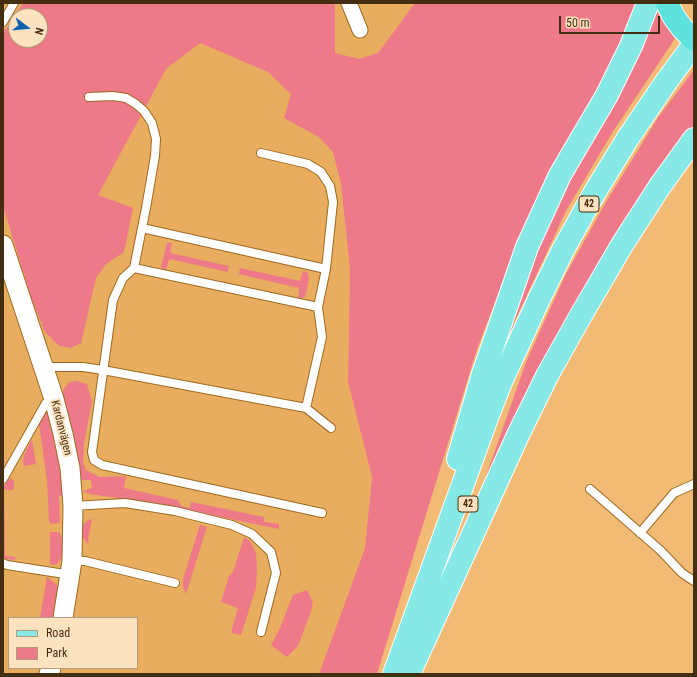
<!DOCTYPE html>
<html>
<head>
<meta charset="utf-8">
<style>
  body { margin:0 }
  #map { position:relative; width:697px; height:677px; overflow:hidden; background:#f1bb75; font-family:"Roboto Condensed",sans-serif }
  canvas { display:block }
  .frame { position:absolute; inset:0; border:4px solid #442e11; pointer-events:none }
  .legend { position:absolute; left:8px; top:617px; width:130px; height:52px; box-sizing:border-box; background:#fde2c0; border:1px solid #b39a7a; margin:0; padding:5px 7px; list-style:none; font-size:12px; color:#442e11 }
  .legend li { display:flex; align-items:center; gap:8px; height:20px }
  .legend b { width:20px; border:1px solid #b39a7a }
  .north { position:absolute; left:8px; top:8px; width:40px; height:40px; box-sizing:border-box; background:#fde2c0; border:1px solid #b39a7a; border-radius:50%; rotate:106deg; font-size:11px; font-weight:700; line-height:16px; text-align:center; color:#442e11 }
  .north::after { content:''; display:block; margin:auto; width:14px; height:18px; background:#0e63b1; clip-path:polygon(50% 0,100% 100%,50% 72%,0 100%) }
  .scale { position:absolute; left:559px; top:16px; width:101px; height:18px; box-sizing:border-box; border:2px solid #442e11; border-top:0; padding-left:5px; font-size:12px; line-height:14px; white-space:nowrap; color:#442e11; -webkit-text-stroke:3px #fde2c0; paint-order:stroke }
</style>
</head>
<body>
<div id="map">
<canvas width="697" height="677"></canvas>
<div class="frame"></div>
<ul class="legend">
<li><b style="height:5px;background:#86e9e6"></b>Road</li>
<li><b style="height:11px;background:#ed7989"></b>Park</li>
</ul>
<div class="north">N</div>
<div class="scale">50 m</div>
</div>
<script>
const context = document.querySelector('canvas').getContext('2d');
context.lineJoin = 'round';
function fillPath(path, color) {
  context.fillStyle = color;
  context.fill(path, 'evenodd');
}
function toPath(rows) {
  const path = new Path2D();
  for (const r of rows) {
    path.moveTo(r[0], r[1]);
    for (let i = 2; i < r.length; i += 2) path.lineTo(r[i], r[i + 1]);
  }
  return path;
}
function stroke(path, color, width, dash) {
  context.strokeStyle = color;
  context.lineWidth = width;
  context.lineCap = dash ? 'butt' : 'round';
  context.setLineDash(dash || []);
  context.stroke(path);
}
function drawText(font, color, halo, rows, align = 'center') {
  context.font = font + ' "Roboto Condensed",sans-serif';
  context.lineWidth = 4;
  context.setLineDash([]);
  context.textBaseline = 'middle';
  context.strokeStyle = halo;
  context.fillStyle = color;
  for (const [text, x, y, turn = 0] of rows) {
    context.save();
    context.translate(x, y);
    context.rotate((+turn || 0) * Math.PI / 180);
    context.textAlign = isNaN(turn) ? turn : align;
    if (halo) context.strokeText(text, 0, 0);
    context.fillText(text, 0, 0);
    context.restore();
  }
}
fillPath(toPath([
  [3,3,415,3,378,53,341,184,350,270,348,382,372,477,365,548,319,674,3,674,3,365,4,363,3,360],
  [16,16,40,16,40,40,16,40],
  [9,618,137,618,137,668,9,668]
]), '#e8ad5f');
fillPath(toPath([
  [23,3,335,3,335,53,359,59,378,53,415,3,636,3,605,77,585,110,529,215,477,349,377,674,319,674,365,548,372,477,348,382,350,270,341,184,333,152,319,137,284,118,291,94,268,72,200,43,166,69,98,195,133,208,124,252,106,264,96,278,81,343,71,348,59,346,45,332,32,300,3,206,3,33],
  [16,16,40,16,40,40,16,40],
  [654,5,663,22,676,37,612,133,566,211,515,321,496,368,548,218],
  [694,70,694,125,667,161,477,502,526,362,566,274,606,202,659,116],
  [167,243,172,243,170,253,229,266,228,272,169,259,166,270,161,268,162,263],
  [240,268,300,281,303,271,308,273,309,278,306,295,301,299,298,298,299,288,239,274],
  [76,381,87,384,92,401,84,444,83,462,86,470,99,477,126,476,124,488,178,500,181,506,190,508,191,502,264,517,264,522,279,524,279,529,159,504,90,494,83,491,92,488,91,480,80,480,62,396,64,389,69,382],
  [46,412,49,413,58,449,63,495,59,496,60,523,51,524,49,521,47,480,39,424],
  [32,439,36,464,24,466,23,461,25,453],
  [10,478,14,481,14,488,13,490,4,490,5,556,16,557,14,560,3,558,3,488],
  [92,519,88,539,89,544,86,542,82,536,82,526,88,520],
  [200,525,207,527,186,594,183,586,183,579],
  [50,532,59,532,63,539,62,557,57,564,52,565,50,564],
  [244,537,250,541,256,553,257,570,256,588,241,635,231,633,238,608,221,602,229,576,233,572],
  [47,577,57,585,59,590,55,618,40,618],
  [307,590,313,602,311,611,298,646,287,657,271,645,280,628,293,595]
]), '#ed7989');
const service = toPath([
  [3,22,14,3],
  [89,97,113,96,126,98,136,104,144,111,152,123,156,139,155,156,146,208,134,268,123,278,113,300,92,452,94,460,102,465,322,513],
  [261,153,308,164,321,172,330,186,333,202,326,269],
  [134,268,318,307,326,269,142,228],
  [44,370,54,367,83,367,103,370,306,408,331,428],
  [306,408,322,337,318,307],
  [3,479,46,403,54,399],
  [590,489,660,550,682,573,694,581],
  [73,506,125,503,175,511,232,525,252,534,271,552,276,573,261,632],
  [640,533,674,493,694,484],
  [72,561,85,561,175,583],
  [3,563,7,565,71,575]
]);
const minor = toPath([
  [349,3,360,30]
]);
const tertiary = toPath([
  [3,245,54,399,63,434,70,468,73,506,72,561,63,618],
  [49,674,51,668]
]);
const primary = toPath([
  [458,459,483,374,527,247,560,175,607,95,631,46,648,3],
  [394,674,487,418,501,382,540,297,563,250,595,192,628,138,666,82,694,44],
  [409,674,519,433,548,374,580,317,622,245,660,186,694,139]
]);
const trunk = toPath([
  [667,3,674,17,682,28,694,40]
]);
stroke(service, '#9c6a1f', 10);
stroke(minor, '#9c6a1f', 17);
stroke(tertiary, '#9c6a1f', 21);
stroke(primary, '#fff', 24);
stroke(trunk, '#fff', 24);
stroke(service, '#fff', 8);
stroke(minor, '#fff', 15);
stroke(tertiary, '#fff', 19);
stroke(primary, '#86e9e6', 22);
stroke(trunk, '#5ee2de', 22);
for (const [x, y, w] of [
  [589,204,20],
  [468,504,20]
]) {
  const box = new Path2D();
  box.roundRect(x - w / 2, y - 8, w, 16, 3);
  context.fillStyle = '#fde2c0';
  context.fill(box);
  stroke(box, '#442e11', 1);
}
drawText('bold 10px', '#442e11', null, [
  ["42",589,204],
  ["42",468,504]
]);
drawText('11px', '#442e11', '#fde2c0', [
  ["Kardanvägen",61,428,76]
]);
</script>
</body>
</html>
